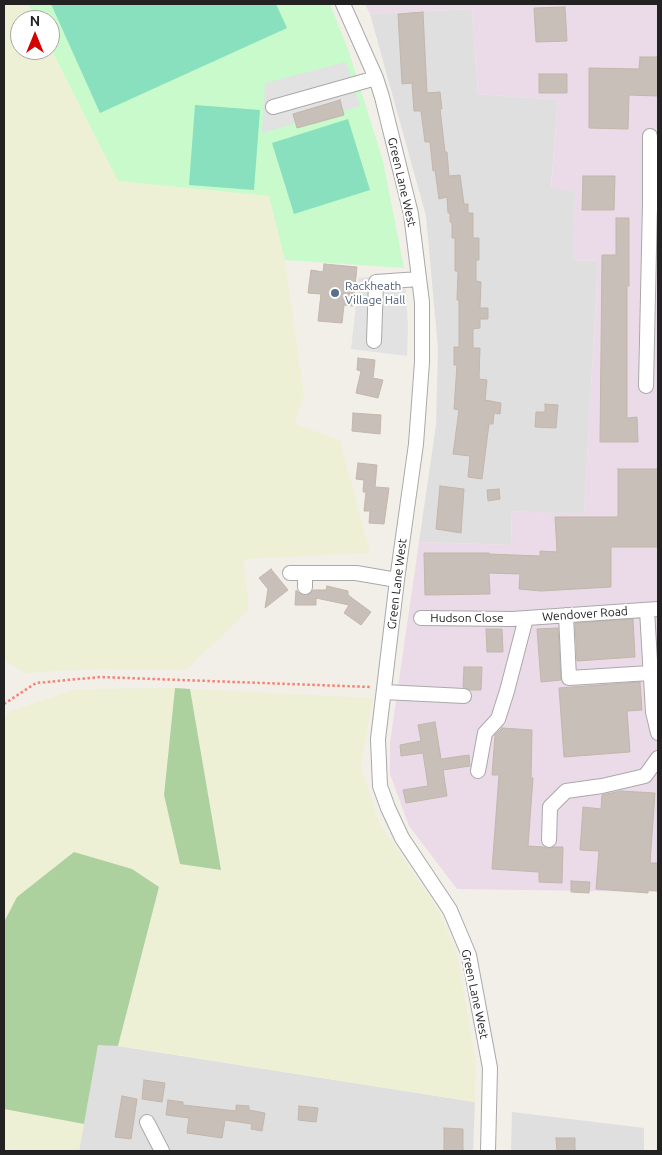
<!DOCTYPE html>
<html>
<head>
<meta charset="utf-8">
<style>
  body { margin:0 }
  #map { position:relative; width:662px; height:1155px; overflow:hidden; background:#f2efe9; font-family:Ubuntu,sans-serif }
  canvas { display:block }
  .frame { position:absolute; inset:0; border:5px solid #222; pointer-events:none }
  .north { position:absolute; left:10px; top:10px; width:50px; height:50px; box-sizing:border-box; background:#fff; border:1px solid #a7a7a7; border-radius:50%; rotate:0deg; font-size:14px; font-weight:700; line-height:20px; text-align:center; color:#222 }
  .north::after { content:''; display:block; margin:auto; width:18px; height:22px; background:#d40000; clip-path:polygon(50% 0,100% 100%,50% 72%,0 100%) }
</style>
</head>
<body>
<div id="map">
<canvas width="662" height="1155"></canvas>
<div class="frame"></div>
<div class="north">N</div>
</div>
<script>
const context = document.querySelector('canvas').getContext('2d');
context.lineJoin = 'round';
function fillPath(path, color) {
  context.fillStyle = color;
  context.fill(path, 'evenodd');
}
function toPath(rows) {
  const path = new Path2D();
  for (const r of rows) {
    path.moveTo(r[0], r[1]);
    for (let i = 2; i < r.length; i += 2) path.lineTo(r[i], r[i + 1]);
  }
  return path;
}
function stroke(path, color, width, dash) {
  context.strokeStyle = color;
  context.lineWidth = width;
  context.lineCap = dash ? 'butt' : 'round';
  context.setLineDash(dash || []);
  context.stroke(path);
}
function drawText(font, color, halo, rows, align = 'center') {
  context.font = font + ' Ubuntu,sans-serif';
  context.lineWidth = 4;
  context.setLineDash([]);
  context.textBaseline = 'middle';
  context.strokeStyle = halo;
  context.fillStyle = color;
  for (const [text, x, y, turn = 0] of rows) {
    context.save();
    context.translate(x, y);
    context.rotate((+turn || 0) * Math.PI / 180);
    context.textAlign = isNaN(turn) ? turn : align;
    if (halo) context.strokeText(text, 0, 0);
    context.fillText(text, 0, 0);
    context.restore();
  }
}
fillPath(toPath([
  [472,9,478,94,558,100,551,187,575,191,574,260,598,261,584,515,511,511,512,545,419,542,436,425,438,349,426,216,370,14],
  [98,1044,118,1046,475,1102,473,1151,79,1151],
  [512,1112,644,1128,644,1151,511,1151]
]), '#e0dfdf');
fillPath(toPath([
  [365,4,658,4,658,892,457,889,409,826,390,774,390,742,419,542,512,545,511,511,584,514,598,261,573,260,575,191,551,188,558,100,478,94,472,9,370,14]
]), '#ebdbe8');
fillPath(toPath([
  [4,4,28,4,36,20,20,20,20,50,50,50,50,47,118,181,269,196,285,260,304,396,295,424,340,440,370,553,244,559,249,610,186,670,98,669,25,673,4,660],
  [175,688,164,795,180,864,221,870,190,689,373,698,361,766,379,822,437,908,457,952,476,1062,475,1102,118,1046,159,887,17,897,4,922,4,716,11,711,76,689],
  [4,1109,84,1124,79,1151,4,1151]
]), '#eef0d5');
fillPath(toPath([
  [175,688,190,689,221,870,180,864,164,795],
  [74,852,132,869,159,887,118,1046,98,1045,84,1124,4,1109,4,922,17,897]
]), '#add19e');
fillPath(toPath([
  [28,4,330,4,349,52,383,161,404,268,285,260,269,196,118,181,50,47,50,20,36,20]
]), '#c8facc');
fillPath(toPath([
  [51,4,276,4,287,28,100,113],
  [195,105,260,110,254,190,189,185],
  [348,119,370,190,294,214,272,143]
]), '#88e0be');
fillPath(toPath([
  [346,62,360,106,343,111,339,101,293,114,296,123,262,133,265,83],
  [403,274,406,291,408,328,407,356,351,349,359,278]
]), '#e2e2e2');
const building = toPath([
  [565,7,567,41,536,42,534,8,565,7],
  [423,12,427,93,440,92,442,109,440,109,445,152,447,152,449,176,460,175,464,204,468,204,468,213,473,213,473,238,479,238,479,260,476,260,476,281,481,282,480,308,488,308,488,319,480,319,480,328,473,329,473,348,480,348,479,379,487,380,485,400,501,403,500,414,494,413,493,424,489,424,482,479,468,477,470,456,453,454,459,410,454,409,457,365,454,365,454,347,459,347,459,300,457,300,458,271,455,271,455,238,452,238,452,222,450,222,450,213,448,213,447,197,439,199,435,170,433,171,430,142,425,142,421,111,414,111,412,83,402,84,398,14,423,12],
  [640,57,658,57,658,96,629,95,628,129,589,128,589,68,639,69,640,57],
  [539,74,567,74,567,93,539,93,539,74],
  [340,100,344,115,297,128,293,114,340,100],
  [583,176,615,176,614,210,582,210,583,176],
  [616,218,629,218,629,286,627,286,627,418,637,417,638,442,600,442,602,255,616,255,616,218],
  [324,264,357,267,353,306,344,305,342,323,318,321,321,294,308,293,311,270,323,272,324,264],
  [358,358,375,360,373,378,383,380,378,398,356,393,361,371,357,370,358,358],
  [545,404,558,405,556,428,535,427,536,412,545,412,545,404],
  [353,413,381,415,380,434,352,431,353,413],
  [358,463,377,465,375,487,389,488,384,524,369,523,370,511,364,511,366,492,363,492,364,480,356,479,358,463],
  [618,469,658,469,658,547,611,547,611,587,541,591,519,589,520,574,489,573,490,594,425,595,424,553,489,553,489,554,540,556,540,551,557,552,555,517,618,517,618,469],
  [440,486,464,489,461,533,436,529,440,486],
  [499,489,500,499,488,501,487,490,499,489],
  [271,569,288,590,265,608,268,589,259,578,271,569],
  [327,586,348,591,348,595,371,612,361,625,344,613,349,605,316,598,316,605,295,605,296,590,300,594,305,596,310,594,313,590,326,590,327,586],
  [633,619,635,657,577,661,575,623,633,619],
  [558,628,561,680,541,682,537,629,558,628],
  [486,629,502,629,503,652,487,652,486,629],
  [464,667,482,667,481,690,470,690,463,687,464,667],
  [640,682,642,710,627,711,630,752,564,757,559,688,640,682],
  [435,722,441,759,469,755,470,766,443,770,447,796,406,803,403,790,428,786,423,753,401,756,400,745,421,741,418,725,435,722],
  [502,728,532,730,531,778,533,778,528,846,543,847,549,849,554,847,563,847,562,883,539,882,539,872,492,869,499,775,492,775,495,735,502,728],
  [621,791,655,793,650,863,658,863,658,891,648,890,648,893,596,889,599,851,580,850,583,807,601,809,602,795,621,791],
  [571,881,590,882,589,893,571,892,571,881],
  [144,1080,165,1083,162,1102,142,1099,144,1080],
  [122,1096,137,1099,131,1139,115,1137,122,1096],
  [168,1100,183,1102,183,1105,236,1111,236,1105,249,1106,249,1110,265,1113,262,1131,251,1129,252,1124,225,1120,222,1138,187,1133,189,1118,166,1115,168,1100],
  [299,1106,318,1108,316,1122,298,1120,299,1106],
  [444,1128,463,1129,463,1151,444,1151,444,1128],
  [556,1138,575,1138,575,1151,557,1151,556,1138]
]);
fillPath(building, '#c7bfb8');
stroke(building, '#c4b6ab', 1);
const minor = toPath([
  [343,4,376,78,382,97,411,214,422,302,422,362,416,444,397,580,378,739,380,786,388,808,402,838,450,910,469,955,490,1068,488,1151],
  [273,107,376,78],
  [650,136,650,204,658,204],
  [374,341,376,282,419,279],
  [646,386,650,204],
  [290,573,356,573,397,580],
  [305,587,305,573],
  [647,610,653,712,658,733],
  [566,615,569,678,650,673],
  [421,618,512,619,658,609],
  [384,692,464,696],
  [478,771,485,733,498,719,507,691,526,618],
  [549,840,550,807,566,791,602,786,645,776,658,758],
  [147,1122,162,1151]
]);
stroke(minor, '#a9a9a9', 16);
stroke(toPath([
  [4,704,36,683,100,677,371,687]
]), '#fa8072', 2.5, [2.5, 2.5]);
stroke(minor, '#fff', 14);
for (const [x, y, r, color] of [
  [335,293,5,"#5c6f8a"]
]) {
  const dot = new Path2D();
  dot.arc(x, y, r, 0, 2 * Math.PI);
  context.fillStyle = color;
  context.fill(dot);
  stroke(dot, '#fff', 2);
}
drawText('12px', '#222', '#fff', [
  ["Green Lane West",402,182,77],
  ["Green Lane West",397,584,-83],
  ["Wendover Road",585,614,-4],
  ["Hudson Close",467,618],
  ["Green Lane West",475,994,78]
]);
drawText('12px', '#4e5e75', '#fff', [
  ["Rackheath",345,286],
  ["Village Hall",345,300]
], 'left');
</script>
</body>
</html>
